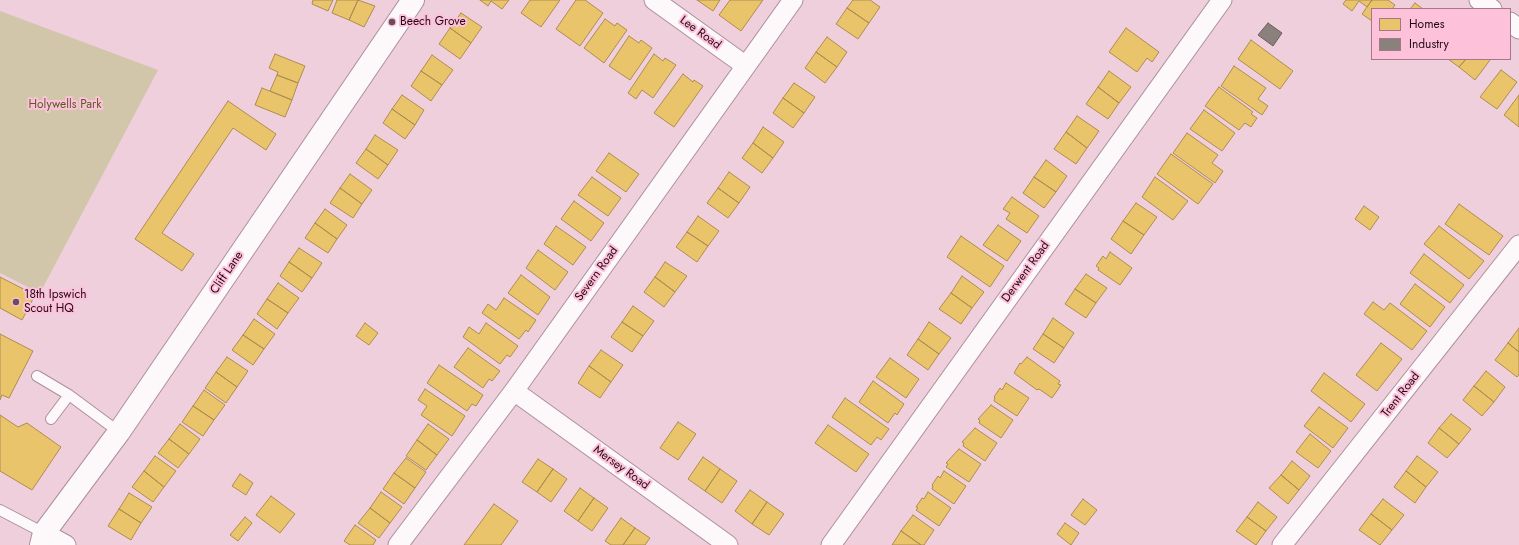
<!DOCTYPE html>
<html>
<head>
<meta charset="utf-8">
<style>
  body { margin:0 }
  #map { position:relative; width:1519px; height:545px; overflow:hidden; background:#f0cfdd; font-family:Jost,sans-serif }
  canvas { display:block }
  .legend { position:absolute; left:1371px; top:8px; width:140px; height:52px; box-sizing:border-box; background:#fec1da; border:1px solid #a6778b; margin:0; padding:5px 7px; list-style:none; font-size:12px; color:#220915 }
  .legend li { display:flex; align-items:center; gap:8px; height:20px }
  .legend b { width:20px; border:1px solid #a6778b }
</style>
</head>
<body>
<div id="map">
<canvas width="1519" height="545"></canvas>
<ul class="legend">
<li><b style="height:11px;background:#e9c46a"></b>Homes</li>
<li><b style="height:11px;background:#8a817c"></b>Industry</li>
</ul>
</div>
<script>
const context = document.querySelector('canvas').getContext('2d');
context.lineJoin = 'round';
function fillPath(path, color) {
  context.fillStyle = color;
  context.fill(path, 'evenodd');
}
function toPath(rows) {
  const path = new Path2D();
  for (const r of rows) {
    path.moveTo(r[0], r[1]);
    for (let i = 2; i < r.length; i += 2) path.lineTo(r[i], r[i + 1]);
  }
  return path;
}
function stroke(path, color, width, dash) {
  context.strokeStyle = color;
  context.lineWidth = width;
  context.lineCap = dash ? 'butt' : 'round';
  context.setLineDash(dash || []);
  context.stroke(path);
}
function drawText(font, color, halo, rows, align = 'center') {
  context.font = font + ' Jost,sans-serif';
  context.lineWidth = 4;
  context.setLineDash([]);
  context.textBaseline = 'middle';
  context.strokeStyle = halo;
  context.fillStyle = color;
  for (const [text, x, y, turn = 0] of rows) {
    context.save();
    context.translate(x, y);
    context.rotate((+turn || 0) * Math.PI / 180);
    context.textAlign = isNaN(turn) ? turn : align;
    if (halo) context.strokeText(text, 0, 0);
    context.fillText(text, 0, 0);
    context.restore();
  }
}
fillPath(toPath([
  [0,11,158,70,40,293,0,273]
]), '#d1c5aa');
const homes = toPath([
  [313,0,333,0,328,11,312,4,313,0],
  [337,0,358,0,349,20,332,13,337,0],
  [358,0,375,6,364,27,349,20,358,0],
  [480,0,509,0,502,9,491,1,488,6,480,0],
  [530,0,560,0,541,27,521,13,530,0],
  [576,0,585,0,603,13,580,46,556,29,576,0],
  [697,0,720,0,713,11,697,0],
  [730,0,763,0,741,31,719,15,730,0],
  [853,0,870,0,880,7,869,23,847,8,853,0],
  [1346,0,1372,0,1367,7,1359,1,1352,11,1343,4,1346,0],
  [1372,0,1388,0,1395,5,1392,9,1372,9,1372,21,1362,14,1372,0],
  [1415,3,1423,9,1410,9,1415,3],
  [847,8,869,23,858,39,836,24,847,8],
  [461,13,482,27,471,43,450,28,461,13],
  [605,19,615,26,617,23,627,30,604,63,584,48,605,19],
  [450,28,471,43,460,59,439,44,450,28],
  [1126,28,1159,52,1152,62,1147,58,1137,72,1109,52,1126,28],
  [629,36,639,43,641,40,652,48,630,80,609,66,629,36],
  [827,37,847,52,837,67,816,52,827,37],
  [1251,40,1293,71,1280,89,1238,59,1251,40],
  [816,52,837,67,825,83,805,68,816,52],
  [275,54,305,66,298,83,277,75,278,72,269,68,275,54],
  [654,54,663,61,665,58,676,65,653,98,642,90,636,99,628,93,654,54],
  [432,55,453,70,442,85,421,71,432,55],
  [1448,59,1466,59,1459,67,1448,59],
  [1466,59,1489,59,1490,60,1475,80,1459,67,1466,59],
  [1234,66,1266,88,1258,99,1268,106,1262,115,1221,86,1234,66],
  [1501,70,1517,82,1497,109,1480,97,1501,70],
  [421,71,442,85,431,101,411,86,421,71],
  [1109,71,1131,87,1119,103,1098,87,1109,71],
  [683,74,693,82,694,80,703,86,674,127,654,113,683,74],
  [277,75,298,83,292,100,270,91,277,75],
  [794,83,815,97,804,113,783,98,794,83],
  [1098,87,1119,103,1108,119,1086,104,1098,87],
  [1219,87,1253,112,1251,114,1257,118,1251,127,1245,123,1239,130,1205,106,1219,87],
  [262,88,292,100,285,117,255,105,262,88],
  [402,95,424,110,415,125,392,109,402,95],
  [1519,95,1519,127,1504,115,1519,95],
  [783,98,804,113,793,128,773,113,783,98],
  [228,101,276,134,266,150,233,128,162,233,194,254,182,271,135,239,228,101],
  [392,109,415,125,405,139,383,123,392,109],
  [1204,110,1235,133,1222,151,1190,129,1204,110],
  [1077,116,1099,131,1087,148,1066,132,1077,116],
  [763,127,784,142,773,158,753,143,763,127],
  [1066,132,1087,148,1076,164,1054,149,1066,132],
  [1187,133,1218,155,1212,163,1223,171,1215,183,1173,153,1187,133],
  [375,135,398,150,388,165,366,149,375,135],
  [753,143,773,158,762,173,742,158,753,143],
  [366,149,388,165,378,179,356,163,366,149],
  [609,153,639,174,626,192,596,171,609,153],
  [1171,154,1213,184,1198,204,1157,174,1171,154],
  [1046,160,1067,176,1056,192,1034,177,1046,160],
  [729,172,750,187,739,203,718,188,729,172],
  [350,174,372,190,362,204,340,188,350,174],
  [592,177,621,198,608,216,578,195,592,177],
  [1034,177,1056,192,1044,208,1023,193,1034,177],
  [1155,177,1188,201,1173,220,1142,197,1155,177],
  [340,188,362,204,353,218,330,203,340,188],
  [718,188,739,203,728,218,707,203,718,188],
  [1012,197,1039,216,1027,233,1006,219,1010,213,1003,209,1012,197],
  [574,201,604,223,591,241,561,219,574,201],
  [1136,203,1157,217,1144,235,1123,221,1136,203],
  [1459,204,1503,236,1489,255,1445,224,1459,204],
  [1364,206,1379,217,1370,230,1355,219,1364,206],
  [325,209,347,225,337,239,315,223,325,209],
  [698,216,719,231,708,246,687,232,698,216],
  [1123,221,1144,235,1131,254,1111,239,1123,221],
  [315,223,337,239,328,253,305,238,315,223],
  [998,225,1021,241,1007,261,983,245,998,225],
  [556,226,586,247,573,265,544,244,556,226],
  [1439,226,1484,261,1469,279,1424,244,1439,226],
  [687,232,708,246,697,262,676,247,687,232],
  [961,236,1004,266,990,287,947,257,961,236],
  [299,248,322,263,312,278,289,262,299,248],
  [538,250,568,272,555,290,526,268,538,250],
  [1110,252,1132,268,1120,285,1098,270,1099,268,1096,266,1103,256,1106,259,1110,252],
  [1424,254,1464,285,1450,303,1410,273,1424,254],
  [289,262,312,278,302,292,280,276,289,262],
  [665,262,687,276,675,292,655,277,665,262],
  [1086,274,1107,288,1096,303,1075,289,1086,274],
  [521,275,550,297,538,315,508,293,521,275],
  [962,276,984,292,972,308,951,293,962,276],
  [0,277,35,295,22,320,0,308,0,277],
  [655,277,675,292,664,307,644,292,655,277],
  [278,283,299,298,288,313,267,299,278,283],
  [1415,284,1445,307,1430,327,1400,304,1415,284],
  [1075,289,1096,303,1086,318,1065,304,1075,289],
  [951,293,972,308,961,324,939,309,951,293],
  [504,298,536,320,528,332,526,330,519,339,482,313,488,304,496,310,504,298],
  [267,299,288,313,277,329,257,314,267,299],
  [1373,302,1384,310,1390,303,1427,331,1412,350,1364,314,1373,302],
  [633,306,654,321,643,336,622,322,633,306],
  [1053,318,1074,333,1064,348,1043,334,1053,318],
  [254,319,275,334,264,349,243,335,254,319],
  [622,322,643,336,632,352,611,337,622,322],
  [929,322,951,338,939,354,918,339,929,322],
  [365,323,378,333,369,345,356,336,365,323],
  [486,323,518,346,510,357,507,355,500,364,463,337,469,327,479,334,486,323],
  [1519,328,1519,352,1508,343,1519,328],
  [0,334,33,351,9,398,2,395,0,400,0,334],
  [1043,334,1064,348,1054,363,1033,349,1043,334],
  [243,335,264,349,253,365,232,350,243,335],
  [918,339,939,354,928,370,907,355,918,339],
  [1381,343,1402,359,1377,391,1356,375,1381,343],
  [1508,343,1519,352,1519,375,1517,377,1495,360,1508,343],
  [468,348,500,371,492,381,489,379,483,388,454,367,468,348],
  [601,350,623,365,611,382,589,366,601,350],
  [227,357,248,371,237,387,216,372,227,357],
  [1027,357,1060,381,1058,384,1061,385,1052,398,1039,389,1037,390,1014,373,1020,363,1021,364,1027,357],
  [890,358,919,379,906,398,876,377,890,358],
  [439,365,483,395,476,406,472,404,467,411,427,383,439,365],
  [589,366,611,382,600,398,578,383,589,366],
  [1486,371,1505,387,1494,402,1474,386,1486,371],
  [216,372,237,387,226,403,205,388,216,372],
  [1324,373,1365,404,1351,422,1311,391,1324,373],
  [873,381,904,404,897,415,895,413,888,423,859,402,873,381],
  [1006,383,1029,398,1017,416,994,401,995,398,994,397,1000,388,1002,390,1006,383],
  [1474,386,1494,402,1482,416,1463,400,1474,386],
  [425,389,465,416,452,436,421,415,427,406,418,400,425,389],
  [204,390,225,405,214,420,193,406,204,390],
  [845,398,889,429,881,440,877,437,871,445,832,417,845,398],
  [991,405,1013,420,1001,438,979,423,980,420,978,419,991,405],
  [193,406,214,420,203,436,182,422,193,406],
  [1319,407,1348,428,1333,448,1304,426,1319,407],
  [1451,414,1471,429,1459,444,1439,428,1451,414],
  [0,415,18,427,27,423,61,447,32,490,0,471,0,415],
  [678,422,696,434,678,460,660,448,678,422],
  [180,424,200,439,189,454,169,439,180,424],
  [428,424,449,439,437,455,417,440,428,424],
  [828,425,869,454,856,472,815,443,828,425],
  [975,428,997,443,985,461,963,446,964,443,962,442,975,428],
  [1439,428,1459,444,1447,458,1428,443,1439,428],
  [1310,434,1331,451,1318,468,1296,452,1310,434],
  [169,439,189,454,178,468,158,453,169,439],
  [417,440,437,455,426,470,406,456,417,440],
  [959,449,981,464,969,482,946,467,948,464,946,463,959,449],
  [155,456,176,471,164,487,144,471,155,456],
  [1417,456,1438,472,1426,487,1406,471,1417,456],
  [703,457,720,469,705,491,688,479,703,457],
  [406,458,426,472,415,488,394,473,406,458],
  [538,459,553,469,537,492,522,482,538,459],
  [1292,461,1310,476,1299,490,1281,475,1292,461],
  [553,469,567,479,551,502,537,492,553,469],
  [720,469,737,481,722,503,705,491,720,469],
  [144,471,164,487,153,502,132,487,144,471],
  [944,471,966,486,954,504,932,489,933,486,932,485,938,476,940,478,944,471],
  [1406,471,1426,487,1415,503,1394,487,1406,471],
  [394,473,415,488,404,504,383,489,394,473],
  [240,474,253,483,246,495,232,486,240,474],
  [1281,475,1299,490,1288,504,1269,488,1281,475],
  [580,488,594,498,578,521,564,511,580,488],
  [750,490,767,502,752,524,735,511,750,490],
  [381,492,402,507,390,523,370,508,381,492],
  [928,492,951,508,939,526,916,510,918,508,916,507,922,498,924,499,928,492],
  [129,493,152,507,141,523,119,509,129,493],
  [271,496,295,514,280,533,256,515,271,496],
  [594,498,608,508,592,531,578,521,594,498],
  [1083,499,1097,510,1085,525,1071,515,1083,499],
  [1383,499,1404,515,1392,530,1371,514,1383,499],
  [767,502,784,514,769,535,752,524,767,502],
  [1258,502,1277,517,1266,531,1247,517,1258,502],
  [494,504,518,521,501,545,464,545,494,504],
  [370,508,390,523,379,538,358,523,370,508],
  [119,509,141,523,131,540,108,526,119,509],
  [1371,514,1392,530,1380,545,1359,530,1371,514],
  [913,515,934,530,924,545,921,545,901,531,913,515],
  [245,517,252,523,238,541,230,535,245,517],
  [1247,517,1266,531,1256,545,1236,531,1247,517],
  [621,518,635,528,623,545,611,545,605,541,621,518],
  [1065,523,1079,533,1071,545,1057,534,1065,523],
  [355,525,376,540,373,545,350,545,344,541,355,525],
  [635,528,650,538,645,545,623,545,635,528],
  [901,531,921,545,892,545,901,531]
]);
fillPath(homes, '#e9c46a');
stroke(homes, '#ad8c50', 1);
const industry = toPath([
  [1268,23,1282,33,1273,46,1258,35,1268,23]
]);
fillPath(industry, '#8a817c');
stroke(industry, '#6b5d5d', 1);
const lane = toPath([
  [37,376,69,395,119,432],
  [51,419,69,395],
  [0,510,44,533]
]);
const street = toPath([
  [654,0,746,66],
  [1479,0,1492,9],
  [1510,22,1519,29],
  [514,391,728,545],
  [44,533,66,545],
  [398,545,514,391,793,0],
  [831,545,1222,0],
  [1282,545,1519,245]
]);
const secondary = toPath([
  [41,545,44,533,119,432,413,0]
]);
stroke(lane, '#ab909c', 12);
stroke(street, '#ab909c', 21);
stroke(secondary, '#ab909c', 24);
stroke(lane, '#fdf8fa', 10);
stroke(street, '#fdf8fa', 19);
stroke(secondary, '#fdf8fa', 22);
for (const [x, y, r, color] of [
  [392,22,4,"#6a4e5b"],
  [16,302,4,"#6a4e5b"]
]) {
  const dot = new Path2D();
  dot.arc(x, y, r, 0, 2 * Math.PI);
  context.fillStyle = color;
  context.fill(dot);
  stroke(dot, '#fec1da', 1.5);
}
drawText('12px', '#220915', '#fec1da', [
  ["Beech Grove",400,22],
  ["18th Ipswich",24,295],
  ["Scout HQ",24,309]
], 'left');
drawText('12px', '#220915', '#fec1da', [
  ["Lee Road",700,33,36],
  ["Derwent Road",1026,272,-54],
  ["Cliff Lane",227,273,-56],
  ["Severn Road",597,274,-54],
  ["Trent Road",1401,395,-52],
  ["Mersey Road",621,468,36]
]);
drawText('12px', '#585c24', '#fec1da', [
  ["Holywells Park",65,105]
]);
</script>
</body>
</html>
